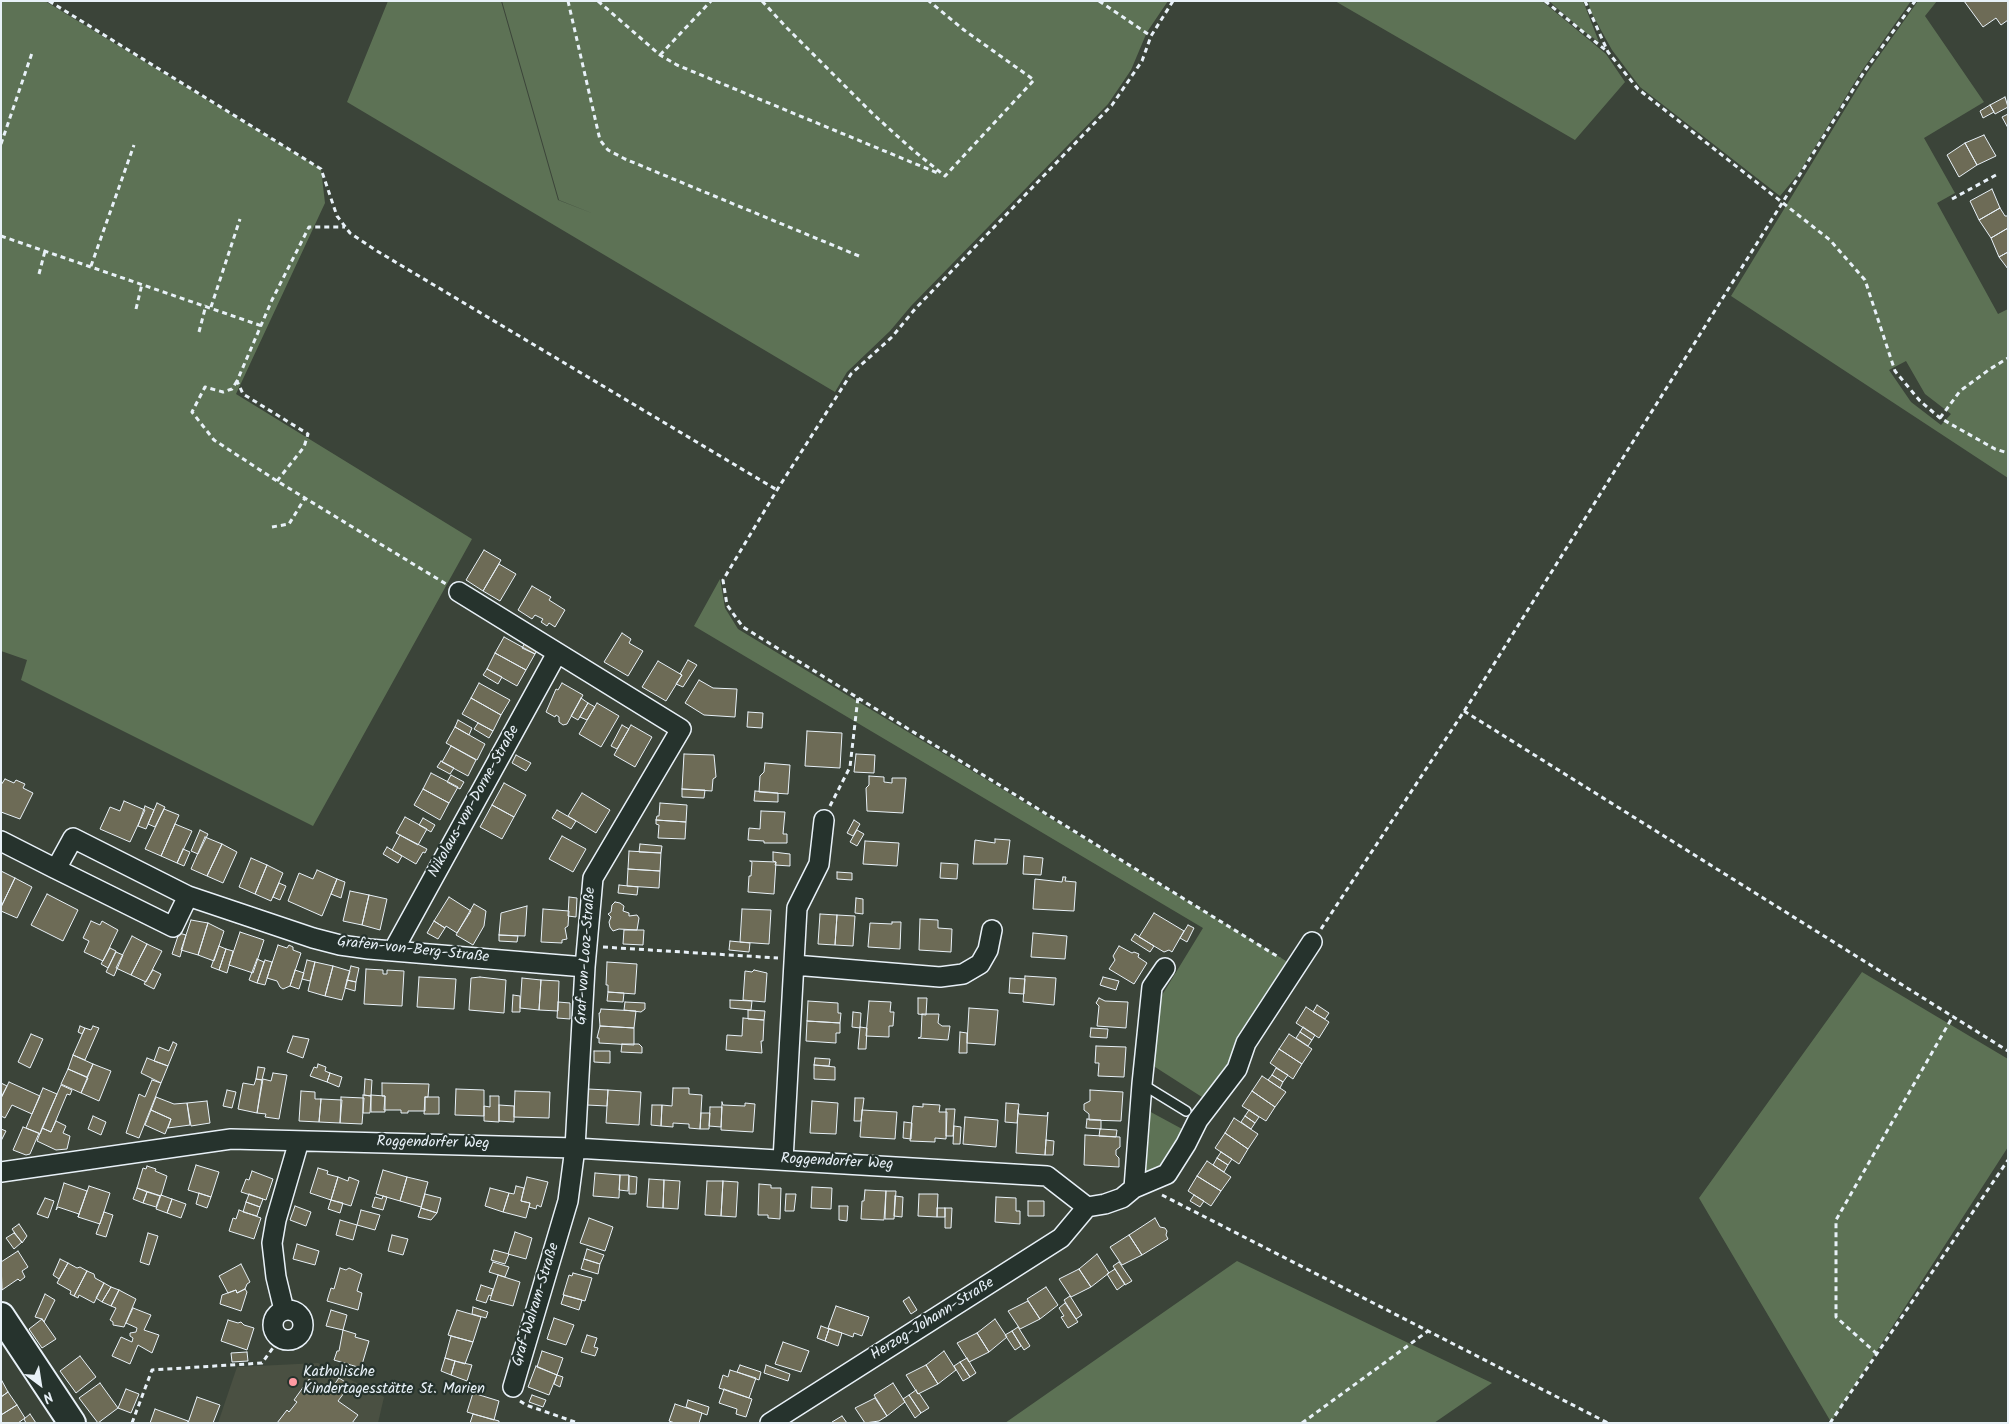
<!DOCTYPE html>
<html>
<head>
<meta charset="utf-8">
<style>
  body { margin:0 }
  #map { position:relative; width:2009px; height:1424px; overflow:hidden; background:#3b4439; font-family:Kalam,sans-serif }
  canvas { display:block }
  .frame { position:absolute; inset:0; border:2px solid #e8f1f8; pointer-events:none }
  .north { position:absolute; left:15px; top:1359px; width:50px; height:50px; -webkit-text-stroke:4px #26332d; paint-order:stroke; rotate:149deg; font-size:14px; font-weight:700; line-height:20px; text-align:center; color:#e8f1f8 }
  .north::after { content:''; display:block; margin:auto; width:18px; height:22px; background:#e8f1f8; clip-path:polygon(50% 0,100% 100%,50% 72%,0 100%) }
</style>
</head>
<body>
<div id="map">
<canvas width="2009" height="1424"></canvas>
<div class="frame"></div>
<div class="north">N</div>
</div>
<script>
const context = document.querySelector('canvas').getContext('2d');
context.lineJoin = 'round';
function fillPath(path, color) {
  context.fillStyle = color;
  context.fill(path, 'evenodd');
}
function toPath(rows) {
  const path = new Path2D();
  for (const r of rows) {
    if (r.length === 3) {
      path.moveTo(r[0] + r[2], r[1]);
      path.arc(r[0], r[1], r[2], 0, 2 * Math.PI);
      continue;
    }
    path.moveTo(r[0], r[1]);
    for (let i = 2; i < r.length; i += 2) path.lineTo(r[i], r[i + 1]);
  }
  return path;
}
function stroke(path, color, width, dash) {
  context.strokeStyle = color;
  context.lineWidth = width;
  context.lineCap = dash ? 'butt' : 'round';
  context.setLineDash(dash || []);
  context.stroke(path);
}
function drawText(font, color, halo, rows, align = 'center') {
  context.font = font + ' Kalam,sans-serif';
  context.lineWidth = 4.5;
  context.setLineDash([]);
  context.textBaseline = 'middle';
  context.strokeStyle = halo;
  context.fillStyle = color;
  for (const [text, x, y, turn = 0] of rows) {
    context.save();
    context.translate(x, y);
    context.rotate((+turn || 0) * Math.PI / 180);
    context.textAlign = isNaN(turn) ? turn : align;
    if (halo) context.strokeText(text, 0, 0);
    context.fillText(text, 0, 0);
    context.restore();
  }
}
fillPath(toPath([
  [318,1363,384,1397,378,1423,218,1423,237,1367]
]), '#4a5042');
fillPath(toPath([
  [1,1,45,1,321,169,325,203,236,394,472,539,313,826,21,680,27,660,1,651],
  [388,1,501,1,558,200,594,214,559,200,502,1,1168,1,1147,32,1131,70,1108,104,911,306,890,331,847,372,835,392,347,102],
  [1335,1,1542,1,1606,54,1625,82,1575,140],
  [1549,1,1583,1,1599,42,1582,30],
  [1588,1,1911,1,1861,72,1799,173,1780,196,1640,87,1612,50,1591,12],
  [1918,1,1937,1,1925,16,1984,102,1924,138,1955,193,1937,203,1998,314,2008,309,2008,478,1731,296,1867,73],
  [1906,361,1925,394,1951,414,1941,425,1911,402,1889,370],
  [720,579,725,608,738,629,1291,964,1205,1099,1152,1065,1156,1005,1203,928,694,626],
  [1862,972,2008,1059,2008,1147,1831,1422,1699,1198],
  [1147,1110,1184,1130,1157,1171,1146,1174],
  [1237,1261,1492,1383,1434,1423,1005,1423]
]), '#5d7255');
const building = toPath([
  [1964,1,2008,1,2008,20,2001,25,1996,18,1983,27,1964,1],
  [2005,97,2008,107,1995,114,1990,105,2005,97],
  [1990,105,1994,112,1983,118,1980,111,1990,105],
  [2008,114,2008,128,2002,117,2008,114],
  [1984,135,1996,156,1977,165,1965,143,1984,135],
  [1965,143,1977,165,1959,177,1947,155,1965,143],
  [1992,189,2000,208,1979,220,1970,201,1992,189],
  [2000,208,2005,216,2008,216,2008,228,1991,238,1979,220,2000,208],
  [2008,228,2008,252,1999,257,1991,238,2008,228],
  [2008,252,2008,269,1999,257,2008,252],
  [484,550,501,560,483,591,466,580,484,550],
  [499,564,516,574,500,601,483,591,499,564],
  [532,586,551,597,549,600,565,610,555,627,549,623,547,626,541,622,543,619,535,615,532,619,518,610,532,586],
  [622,633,631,639,629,643,643,651,628,676,604,662,622,633],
  [504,637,535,654,526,670,495,653,504,637],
  [526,641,538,648,535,654,522,648,526,641],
  [495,653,526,670,517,686,487,669,495,653],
  [688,660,697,665,683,687,676,684,682,675,680,674,688,660],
  [658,661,682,675,666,701,642,687,658,661],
  [487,669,502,677,498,684,483,675,487,669],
  [699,680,713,688,737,689,735,717,704,715,685,703,699,680],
  [479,683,510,700,501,715,471,698,479,683],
  [562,683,583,695,567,724,563,725,559,722,559,717,556,715,555,717,546,712,556,689,558,690,562,683],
  [471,698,501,715,493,731,462,714,471,698],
  [581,698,588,703,578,720,571,716,581,698],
  [588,703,595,707,587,720,580,717,588,703],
  [597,703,619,716,601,747,579,734,597,703],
  [748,712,763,713,762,728,747,727,748,712],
  [458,720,472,728,469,735,455,727,458,720],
  [478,723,493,731,489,738,474,729,478,723],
  [622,725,629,729,617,749,611,746,622,725],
  [631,725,652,737,635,767,614,755,631,725],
  [455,727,485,744,477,760,446,743,455,727],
  [807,731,842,733,840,768,805,766,807,731],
  [451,746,476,760,468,776,442,762,451,746],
  [684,754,714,755,716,777,713,779,712,791,682,789,684,754],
  [856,754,875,755,874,773,854,772,856,754],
  [516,755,531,763,526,771,512,763,516,755],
  [441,761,454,768,450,774,437,767,441,761],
  [765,763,790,765,788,794,759,792,760,776,764,772,765,763],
  [431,773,458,787,449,803,423,789,431,773],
  [451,775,464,782,460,789,447,782,451,775],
  [869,776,884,777,884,782,892,783,892,778,906,778,903,813,867,811,866,788,869,785,869,776],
  [5,779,14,783,16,780,25,784,23,788,33,793,20,819,1,812,1,785,5,779],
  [504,783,526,795,514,817,492,805,504,783],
  [423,789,449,803,440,820,414,805,423,789],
  [682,789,705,790,704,798,682,797,682,789],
  [755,791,778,793,778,802,754,801,755,791],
  [582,793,610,810,596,833,568,816,582,793],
  [124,801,145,810,130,842,100,829,110,807,120,811,124,801],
  [157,803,165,807,155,827,148,824,157,803],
  [660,803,687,805,686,822,656,820,657,816,659,816,660,803],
  [492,805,514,817,502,839,480,827,492,805],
  [145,806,154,810,146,829,138,826,145,806],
  [164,809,179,815,161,856,145,849,164,809],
  [557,810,576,821,571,829,552,818,557,810],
  [761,811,785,812,783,834,787,834,787,843,764,843,764,841,748,840,749,828,760,829,761,811],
  [405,817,427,829,418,845,396,833,405,817],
  [423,818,435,825,431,832,419,825,423,818],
  [656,820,686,822,685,839,658,838,659,825,656,824,656,820],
  [854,820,860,824,853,836,847,833,854,820],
  [175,824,192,831,177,863,161,856,175,824],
  [200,830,208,834,198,854,191,851,200,830],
  [857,830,864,834,857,846,850,842,857,830],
  [400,835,427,849,425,853,423,852,416,864,392,850,400,835],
  [562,836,586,849,573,872,549,859,562,836],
  [205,837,222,844,207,876,191,869,205,837],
  [995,839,1010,840,1007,864,973,864,975,840,995,843,995,839],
  [865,841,899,843,897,866,863,864,865,841],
  [222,844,237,852,223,883,207,876,222,844],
  [640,844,662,846,661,853,639,852,640,844],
  [387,847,402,856,398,863,383,854,387,847],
  [183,849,190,852,184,866,177,863,183,849],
  [629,851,661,853,660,871,628,869,629,851],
  [773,852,790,854,790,866,775,865,776,862,773,861,773,852],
  [1024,856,1043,858,1041,875,1023,874,1024,856],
  [251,858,267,865,255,894,239,887,251,858],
  [750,861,776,862,774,894,748,892,749,876,751,876,752,862,750,861],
  [941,863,958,864,957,879,940,878,941,863],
  [267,865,283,873,271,901,255,894,267,865],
  [628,869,660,871,659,888,627,886,628,869],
  [317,870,337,879,322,916,288,901,299,873,313,879,317,870],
  [1,871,15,878,1,907,1,871],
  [837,872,852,873,852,880,837,879,837,872],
  [1063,877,1066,877,1065,881,1076,882,1074,911,1033,909,1035,879,1062,882,1063,877],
  [15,878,32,887,17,918,1,911,1,907,15,878],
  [337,879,345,882,341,898,331,894,337,879],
  [279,883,286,886,280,900,273,897,279,883],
  [619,885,638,887,637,895,618,893,619,885],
  [350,891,369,895,362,925,343,921,350,891],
  [47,894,78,910,63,941,31,925,47,894],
  [369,895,387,899,380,930,362,925,369,895],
  [449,897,471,911,457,933,446,926,445,928,434,921,449,897],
  [569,897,577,898,576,917,568,916,569,897],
  [856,898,863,899,863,914,855,913,856,898],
  [615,902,620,903,624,906,623,911,629,913,629,916,637,915,639,918,637,930,619,929,613,931,610,927,609,922,611,917,608,914,611,912,612,905,615,902],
  [474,904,486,911,484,926,473,945,456,935,474,904],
  [527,906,525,936,499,935,501,913,527,906],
  [543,909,569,911,568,926,565,928,567,939,562,940,562,943,541,942,543,909],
  [742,909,771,910,769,944,740,942,742,909],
  [1154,913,1184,931,1172,952,1169,950,1164,952,1139,937,1154,913],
  [820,914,837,915,835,945,818,944,820,914],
  [837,915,855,916,853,946,835,945,837,915],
  [920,919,938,920,938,928,952,929,951,952,919,950,920,919],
  [191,920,208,923,198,955,181,950,191,920],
  [91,921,100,925,102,921,118,930,103,961,84,952,89,941,83,938,91,921],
  [434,921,445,928,438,939,427,933,434,921],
  [892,922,901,922,900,949,868,947,870,923,892,924,892,922],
  [208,923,224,931,214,961,198,955,208,923],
  [1188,925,1194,928,1187,942,1180,938,1188,925],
  [624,930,644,930,643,945,623,944,624,930],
  [240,932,264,940,253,973,229,965,240,932],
  [179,933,186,935,180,957,172,954,179,933],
  [1033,933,1067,936,1065,959,1031,957,1033,933],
  [1135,934,1154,946,1150,952,1131,940,1135,934],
  [499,935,518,936,517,942,499,941,499,935],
  [132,936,147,944,131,975,116,968,132,936],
  [730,941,750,943,749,952,729,950,730,941],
  [147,944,162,951,146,982,131,975,147,944],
  [278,945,287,948,289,945,293,947,293,950,301,953,290,986,283,989,280,987,277,981,267,978,278,945],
  [219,946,226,949,219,970,211,967,219,946],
  [1119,946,1132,953,1134,952,1139,954,1138,957,1147,963,1134,984,1109,969,1115,960,1113,956,1119,946],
  [110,948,116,951,108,968,101,964,110,948],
  [226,949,233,951,227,973,219,970,226,949],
  [116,952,123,955,114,976,106,972,116,952],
  [257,959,264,962,257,983,249,980,257,959],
  [265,960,272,962,265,985,257,983,265,960],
  [307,960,315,962,310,981,302,979,307,960],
  [315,962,333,966,325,996,308,991,315,962],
  [607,962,637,964,635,994,608,992,608,985,606,985,607,962],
  [333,966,350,971,342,1000,325,996,333,966],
  [351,966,359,968,356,982,347,980,351,966],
  [366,969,383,970,383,974,387,974,387,970,404,971,402,1006,364,1004,366,969],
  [153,970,161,974,154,989,144,984,153,970],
  [295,970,304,973,299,989,290,986,295,970],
  [754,970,767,973,765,1002,743,1000,745,971,752,972,754,970],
  [1025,976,1056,978,1054,1005,1023,1002,1025,976],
  [419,977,456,979,454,1009,417,1007,419,977],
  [480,977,506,980,504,1013,469,1010,471,978,480,977],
  [1103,977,1119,981,1116,990,1100,985,1103,977],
  [522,978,541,980,539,1010,520,1008,522,978],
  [1010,978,1025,979,1024,994,1009,993,1010,978],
  [347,980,356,982,355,991,345,988,347,980],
  [541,980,559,981,558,1011,539,1010,541,980],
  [608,992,624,993,623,1002,607,1001,608,992],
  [513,995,520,996,520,1012,512,1012,513,995],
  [918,998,927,998,926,1015,918,1014,918,998],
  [1099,998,1105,1001,1128,1002,1126,1028,1097,1026,1099,1006,1096,1003,1099,998],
  [730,1000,752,1001,751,1010,730,1008,730,1000],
  [808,1001,838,1003,838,1013,841,1013,840,1023,807,1021,808,1001],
  [869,1001,891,1002,890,1012,894,1012,893,1026,889,1026,889,1037,866,1036,869,1001],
  [558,1002,570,1003,570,1019,557,1018,558,1002],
  [625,1002,645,1003,645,1009,641,1012,624,1010,625,1002],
  [1317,1005,1329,1013,1325,1019,1313,1012,1317,1005],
  [1306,1007,1329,1022,1319,1038,1296,1023,1306,1007],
  [969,1008,998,1010,995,1045,967,1043,969,1008],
  [601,1009,636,1011,634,1028,600,1026,599,1013,600,1013,601,1009],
  [748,1010,765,1011,764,1020,748,1019,748,1010],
  [853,1012,861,1013,860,1028,852,1027,853,1012],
  [922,1014,939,1014,938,1023,942,1026,950,1026,948,1040,918,1038,921,1037,922,1014],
  [743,1018,764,1020,763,1041,761,1041,762,1053,726,1050,727,1035,742,1036,743,1018],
  [807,1021,840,1023,840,1033,836,1033,836,1043,806,1041,807,1021],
  [80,1026,85,1028,82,1034,78,1032,80,1026],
  [93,1026,99,1028,85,1060,73,1055,85,1028,91,1030,93,1026],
  [600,1026,634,1028,634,1045,599,1043,599,1038,597,1038,600,1026],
  [860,1027,867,1028,866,1049,858,1049,860,1027],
  [1303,1027,1315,1035,1312,1040,1300,1032,1303,1027],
  [1091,1028,1108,1029,1107,1038,1090,1037,1091,1028],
  [960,1032,967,1033,967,1053,959,1053,960,1032],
  [1300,1032,1312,1040,1308,1046,1296,1038,1300,1032],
  [31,1034,43,1039,30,1068,18,1062,31,1034],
  [1289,1034,1312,1049,1302,1064,1279,1049,1289,1034],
  [293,1036,309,1039,303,1058,287,1052,293,1036],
  [173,1042,177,1044,168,1066,154,1061,159,1047,169,1051,173,1042],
  [622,1044,639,1044,642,1047,642,1053,621,1052,622,1044],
  [1096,1046,1126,1047,1124,1077,1098,1076,1099,1063,1095,1063,1096,1046],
  [1279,1049,1302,1064,1293,1079,1270,1063,1279,1049],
  [594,1051,610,1051,610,1063,594,1062,594,1051],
  [73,1055,93,1064,87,1077,68,1069,73,1055],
  [147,1058,168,1066,161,1083,141,1073,147,1058],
  [815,1058,830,1059,829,1066,814,1065,815,1058],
  [93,1064,111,1071,99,1101,81,1093,93,1064],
  [318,1064,326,1067,325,1071,330,1073,327,1082,310,1076,314,1067,317,1068,318,1064],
  [814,1065,835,1067,835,1080,814,1079,814,1065],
  [258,1067,265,1068,262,1080,256,1079,258,1067],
  [1276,1068,1288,1075,1283,1082,1272,1075,1276,1068],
  [68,1069,88,1078,81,1093,61,1084,68,1069],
  [273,1073,287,1075,279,1119,265,1117,266,1114,257,1113,263,1079,271,1081,273,1073],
  [330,1073,342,1077,339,1087,327,1082,330,1073],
  [1272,1075,1283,1082,1280,1088,1268,1080,1272,1075],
  [1262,1076,1286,1092,1275,1107,1252,1091,1262,1076],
  [256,1079,262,1080,257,1113,238,1109,243,1083,254,1085,256,1079],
  [365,1079,372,1080,371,1096,364,1095,365,1079],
  [152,1080,161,1083,139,1138,126,1133,139,1094,145,1097,152,1080],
  [9,1082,40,1096,32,1114,12,1105,5,1118,1,1116,1,1098,9,1082],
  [1,1083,7,1086,1,1098,1,1083],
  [382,1083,429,1084,428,1097,425,1097,425,1111,408,1111,408,1113,401,1113,401,1110,384,1110,385,1096,382,1096,382,1083],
  [61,1085,72,1090,70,1095,67,1094,51,1132,42,1128,61,1085],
  [43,1088,57,1094,40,1134,26,1128,43,1088],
  [673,1088,689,1088,689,1094,702,1095,700,1129,689,1128,689,1124,673,1123,673,1127,661,1126,662,1105,672,1106,673,1088],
  [456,1089,484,1090,484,1116,455,1115,456,1089],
  [588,1089,608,1090,607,1106,587,1105,588,1089],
  [227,1090,236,1092,232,1108,223,1106,227,1090],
  [608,1090,641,1092,639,1125,606,1123,608,1090],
  [1090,1090,1123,1092,1121,1121,1089,1120,1089,1114,1084,1110,1084,1104,1090,1101,1090,1090],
  [301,1091,315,1092,315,1099,321,1099,319,1122,299,1121,301,1091],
  [515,1091,550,1092,549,1118,514,1117,515,1091],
  [1252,1091,1275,1107,1266,1121,1242,1106,1252,1091],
  [363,1095,371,1096,370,1113,363,1113,363,1095],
  [371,1095,385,1096,385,1112,371,1112,371,1095],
  [490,1096,499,1096,499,1122,484,1121,484,1106,490,1107,490,1096],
  [156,1097,174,1104,187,1103,190,1125,168,1128,171,1119,151,1110,156,1097],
  [341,1097,364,1098,362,1124,340,1123,341,1097],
  [425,1097,439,1097,439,1114,424,1114,425,1097],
  [855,1098,864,1098,861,1121,854,1121,855,1098],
  [321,1099,342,1100,340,1123,319,1122,321,1099],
  [207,1101,210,1123,191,1126,187,1103,207,1101],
  [812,1101,838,1103,836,1134,810,1133,812,1101],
  [722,1102,723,1105,745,1106,745,1103,755,1104,753,1132,721,1130,722,1102],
  [1006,1103,1019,1104,1017,1123,1005,1122,1006,1103],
  [923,1104,940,1105,939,1112,947,1112,946,1139,935,1138,935,1142,910,1141,913,1106,923,1107,923,1104],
  [499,1105,514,1106,514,1122,499,1121,499,1105],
  [652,1105,662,1105,661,1126,651,1125,652,1105],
  [710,1107,722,1107,721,1127,709,1126,710,1107],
  [946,1109,955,1109,953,1136,946,1136,946,1109],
  [151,1110,171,1119,165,1134,145,1125,151,1110],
  [862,1110,897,1112,895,1139,860,1137,862,1110],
  [1018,1110,1019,1114,1047,1116,1048,1112,1045,1155,1016,1153,1018,1110],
  [1249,1110,1259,1117,1255,1123,1245,1116,1249,1110],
  [701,1113,710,1113,709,1129,700,1129,701,1113],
  [93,1116,106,1122,101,1135,88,1129,93,1116],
  [1245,1116,1255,1123,1251,1129,1241,1122,1245,1116],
  [965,1117,998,1120,996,1147,963,1144,965,1117],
  [1234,1118,1258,1134,1248,1149,1225,1133,1234,1118],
  [1087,1119,1101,1120,1101,1129,1086,1128,1087,1119],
  [56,1121,66,1126,63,1133,70,1136,67,1149,56,1150,37,1141,42,1128,51,1132,56,1121],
  [904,1122,912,1123,911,1139,903,1138,904,1122],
  [954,1126,961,1127,960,1144,953,1144,954,1126],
  [23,1127,39,1133,30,1154,26,1155,13,1150,23,1127],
  [1,1129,6,1131,1,1141,1,1129],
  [1100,1129,1117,1130,1116,1137,1099,1136,1100,1129],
  [1225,1133,1248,1149,1239,1164,1215,1148,1225,1133],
  [1085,1135,1120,1137,1120,1147,1116,1150,1116,1155,1119,1158,1119,1167,1084,1165,1085,1135],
  [1046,1140,1054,1141,1053,1155,1045,1155,1046,1140],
  [1221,1152,1232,1159,1228,1165,1217,1158,1221,1152],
  [1217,1158,1228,1165,1224,1172,1213,1165,1217,1158],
  [1207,1161,1231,1177,1221,1191,1197,1176,1207,1161],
  [196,1165,219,1172,211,1197,188,1190,196,1165],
  [147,1166,156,1169,155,1171,167,1176,161,1196,137,1188,143,1168,146,1169,147,1166],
  [318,1168,328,1171,327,1174,338,1177,331,1200,310,1193,318,1168],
  [383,1170,407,1177,400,1201,376,1194,383,1170],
  [252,1171,273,1179,266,1200,241,1192,246,1179,249,1180,252,1171],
  [595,1173,620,1175,619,1198,593,1196,595,1173],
  [620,1175,629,1175,628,1191,619,1190,620,1175],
  [629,1176,637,1177,636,1194,629,1194,629,1176],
  [1197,1176,1221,1191,1211,1206,1188,1191,1197,1176],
  [338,1177,348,1181,349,1177,359,1181,351,1206,331,1200,338,1177],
  [407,1177,428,1182,421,1207,400,1201,407,1177],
  [527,1177,548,1182,541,1207,537,1205,536,1209,529,1207,530,1203,521,1201,527,1177],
  [649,1179,664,1180,663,1208,647,1207,649,1179],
  [664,1180,680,1181,678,1209,663,1208,664,1180],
  [707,1181,723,1181,721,1216,705,1215,707,1181],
  [723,1181,738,1182,736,1217,721,1216,723,1181],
  [64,1183,87,1191,78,1217,79,1214,58,1207,56,1210,64,1183],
  [759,1184,771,1185,771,1188,781,1188,780,1219,768,1218,768,1215,758,1215,759,1184],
  [89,1186,110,1193,100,1224,78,1217,89,1186],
  [516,1186,524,1188,521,1201,530,1203,526,1218,503,1212,509,1193,514,1194,516,1186],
  [812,1187,832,1188,831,1209,811,1208,812,1187],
  [137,1188,147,1192,143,1203,133,1199,137,1188],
  [490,1188,509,1193,503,1212,485,1206,490,1188],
  [865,1190,886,1191,884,1220,861,1219,862,1201,864,1201,865,1190],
  [886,1191,896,1191,894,1219,885,1219,886,1191],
  [147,1192,160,1196,156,1207,143,1203,147,1192],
  [199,1193,211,1197,207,1208,196,1204,199,1193],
  [249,1194,263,1199,260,1207,246,1202,249,1194],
  [425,1194,441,1198,437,1213,421,1208,425,1194],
  [786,1194,796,1194,794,1211,785,1211,786,1194],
  [919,1194,938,1194,937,1217,918,1216,919,1194],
  [161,1195,172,1199,167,1213,156,1209,161,1195],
  [1194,1195,1204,1201,1200,1207,1190,1201,1194,1195],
  [383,1196,387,1197,383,1210,372,1207,375,1197,382,1199,383,1196],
  [895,1196,903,1197,902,1217,894,1216,895,1196],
  [996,1197,1016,1198,1016,1211,1020,1211,1020,1224,995,1222,996,1197],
  [45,1198,54,1201,48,1218,37,1214,45,1198],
  [172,1199,186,1204,181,1218,167,1213,172,1199],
  [331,1200,343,1203,340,1213,328,1209,331,1200],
  [1028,1201,1044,1201,1044,1216,1028,1216,1028,1201],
  [246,1202,260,1207,257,1216,243,1212,246,1202],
  [295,1206,311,1212,306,1226,290,1220,295,1206],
  [839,1206,848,1206,847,1221,839,1220,839,1206],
  [421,1208,437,1213,431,1220,418,1217,421,1208],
  [937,1208,945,1208,945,1217,937,1217,937,1208],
  [945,1208,952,1208,951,1228,945,1228,945,1208],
  [239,1210,261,1218,254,1239,229,1231,233,1218,236,1219,239,1210],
  [361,1210,380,1215,375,1230,357,1225,361,1210],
  [104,1212,113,1215,106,1237,96,1234,104,1212],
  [589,1218,613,1227,605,1251,580,1243,589,1218],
  [1155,1218,1160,1227,1165,1228,1167,1231,1166,1235,1168,1239,1142,1255,1129,1235,1155,1218],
  [340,1220,357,1225,353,1240,336,1235,340,1220],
  [19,1224,27,1236,22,1243,12,1229,19,1224],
  [515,1232,532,1238,526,1259,508,1254,515,1232],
  [14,1233,22,1242,14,1249,6,1238,14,1233],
  [148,1233,158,1236,149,1265,140,1262,148,1233],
  [392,1235,408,1239,403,1255,388,1251,392,1235],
  [1129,1235,1142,1255,1122,1265,1110,1247,1129,1235],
  [297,1244,319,1251,315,1265,293,1259,297,1244],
  [587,1249,604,1255,600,1264,584,1259,587,1249],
  [494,1250,509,1254,505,1264,491,1260,494,1250],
  [18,1251,28,1267,22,1271,25,1277,20,1281,18,1279,2,1290,1,1262,18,1251],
  [1097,1254,1109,1273,1091,1287,1079,1269,1097,1254],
  [60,1259,68,1263,59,1279,53,1275,60,1259],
  [584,1259,600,1264,598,1274,581,1269,584,1259],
  [493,1262,509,1267,505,1277,489,1272,493,1262],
  [1119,1262,1132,1281,1125,1285,1113,1266,1119,1262],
  [68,1263,77,1268,80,1267,87,1271,74,1296,70,1294,71,1291,57,1283,68,1263],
  [241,1264,250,1282,247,1284,245,1289,237,1293,236,1290,228,1293,219,1276,241,1264],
  [340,1268,346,1270,349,1268,362,1274,357,1291,362,1293,358,1310,327,1301,331,1288,334,1289,340,1268],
  [1079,1269,1091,1287,1071,1297,1059,1279,1079,1269],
  [1115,1269,1125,1284,1117,1290,1107,1274,1115,1269],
  [87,1271,94,1274,95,1278,104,1283,94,1303,79,1295,78,1298,74,1296,87,1271],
  [573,1273,592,1278,585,1301,563,1295,569,1275,572,1276,573,1273],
  [498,1275,520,1282,513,1306,490,1300,498,1275],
  [104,1283,111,1287,102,1302,96,1298,104,1283],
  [481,1285,493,1289,491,1296,489,1295,486,1303,476,1300,481,1285],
  [111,1287,119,1290,111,1306,102,1302,111,1287],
  [1046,1287,1058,1305,1040,1319,1027,1299,1046,1287],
  [245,1289,247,1292,241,1311,220,1304,222,1295,236,1290,237,1293,245,1289],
  [119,1290,136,1299,124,1327,113,1325,113,1322,110,1320,116,1308,111,1306,119,1290],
  [45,1294,55,1300,44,1322,42,1319,35,1317,45,1294],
  [564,1295,582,1300,579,1310,561,1304,564,1295],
  [1070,1296,1082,1315,1076,1319,1064,1300,1070,1296],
  [909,1297,917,1310,911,1314,903,1301,909,1297],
  [1028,1301,1040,1319,1020,1329,1008,1311,1028,1301],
  [1065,1303,1078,1322,1068,1328,1061,1317,1064,1316,1059,1308,1065,1303],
  [836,1306,869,1317,862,1336,854,1333,853,1337,828,1328,836,1306],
  [473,1307,488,1312,486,1318,472,1314,473,1307],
  [133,1308,151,1315,144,1330,159,1335,152,1353,138,1345,130,1364,112,1356,121,1337,132,1342,133,1338,130,1336,130,1333,136,1332,137,1328,126,1323,133,1308],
  [331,1310,347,1315,343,1330,326,1326,331,1310],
  [457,1310,481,1317,473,1342,448,1335,457,1310],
  [554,1318,574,1325,566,1345,547,1339,554,1318],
  [42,1319,56,1339,42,1348,29,1329,42,1319],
  [995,1319,1007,1337,989,1352,977,1333,995,1319],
  [228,1320,238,1323,241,1322,244,1325,254,1328,247,1350,221,1341,228,1320],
  [821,1326,829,1329,825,1341,817,1338,821,1326],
  [1018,1327,1030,1346,1024,1350,1012,1331,1018,1327],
  [829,1329,842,1333,838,1346,825,1341,829,1329],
  [343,1330,356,1334,355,1337,369,1341,361,1368,334,1360,337,1351,339,1351,343,1330],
  [1012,1331,1021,1346,1015,1350,1005,1335,1012,1331],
  [977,1333,989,1352,969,1362,957,1343,977,1333],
  [587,1335,597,1338,594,1347,598,1348,595,1356,581,1352,587,1335],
  [451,1336,473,1342,465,1364,445,1358,451,1336],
  [783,1342,809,1351,801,1372,775,1364,783,1342],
  [542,1351,563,1358,557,1375,537,1367,542,1351],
  [944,1351,956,1370,938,1384,926,1365,944,1351],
  [247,1352,248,1361,232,1362,231,1353,247,1352],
  [80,1356,96,1377,76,1393,60,1371,80,1356],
  [445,1358,455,1361,451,1375,441,1371,445,1358],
  [967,1358,976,1373,970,1377,960,1362,967,1358],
  [455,1361,472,1365,467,1381,451,1375,455,1361],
  [960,1362,970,1377,963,1381,954,1366,960,1362],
  [740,1365,761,1372,759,1380,737,1372,740,1365],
  [766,1365,790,1374,788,1381,764,1373,766,1365],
  [926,1365,938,1384,918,1394,906,1375,926,1365],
  [536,1366,557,1375,549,1395,528,1387,536,1366],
  [730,1370,756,1378,749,1398,719,1388,723,1375,728,1377,730,1370],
  [557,1375,563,1377,560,1387,554,1384,557,1375],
  [339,1378,350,1385,338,1401,358,1415,352,1423,277,1423,287,1410,289,1412,297,1402,294,1400,309,1379,328,1393,339,1378],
  [2,1381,8,1392,1,1397,1,1381,2,1381],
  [100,1383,118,1408,98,1423,79,1398,100,1383],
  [893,1383,905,1402,887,1416,874,1395,893,1383],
  [126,1389,139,1394,131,1413,118,1408,126,1389],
  [724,1389,752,1399,746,1417,736,1414,737,1409,719,1403,724,1389],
  [916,1390,918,1394,919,1393,929,1408,921,1413,909,1395,916,1390],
  [8,1392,17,1405,1,1415,1,1397,8,1392],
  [473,1393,499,1401,494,1420,467,1412,473,1393],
  [532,1395,546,1400,543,1407,529,1402,532,1395],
  [909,1395,921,1413,915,1418,903,1399,909,1395],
  [197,1397,220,1405,213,1423,188,1423,197,1397],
  [875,1398,887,1416,879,1421,865,1423,855,1408,875,1398],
  [688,1400,709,1407,707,1415,686,1407,688,1400],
  [675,1404,702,1413,699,1423,675,1423,669,1421,675,1404],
  [17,1405,25,1418,18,1423,1,1423,1,1415,17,1405],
  [155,1409,188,1421,187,1423,150,1423,155,1409],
  [30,1414,36,1423,26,1423,24,1419,30,1414],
  [473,1414,499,1421,499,1423,470,1423,473,1414],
  [842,1416,847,1423,832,1423,832,1422,842,1416]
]);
fillPath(building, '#6d6b56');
stroke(building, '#e8f1f8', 1);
const service = toPath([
  [1142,1084,1186,1111]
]);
const minor = toPath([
  [459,592,681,729,593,878,585,967,575,1148,568,1201,513,1387],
  [1,841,56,869,73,838,188,896,313,938,340,945,369,949,585,967],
  [56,869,173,927,188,896],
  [393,951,557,653],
  [794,965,940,977,963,974,980,964,988,950,992,930],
  [783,1160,797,908,819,864,824,820],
  [1,1172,231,1139,575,1148,1047,1176,1087,1207,1105,1204,1122,1198,1134,1188,1142,1084,1152,987,1165,968],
  [1134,1188,1167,1174,1186,1144,1198,1120,1237,1069,1246,1043,1312,942],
  [288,1325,15],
  [284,1310,276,1277,272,1243,276,1220,299,1141],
  [770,1423,1061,1238,1087,1207]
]);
const secondary = toPath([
  [1,1316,72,1423]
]);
stroke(service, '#e8f1f8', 12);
stroke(minor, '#e8f1f8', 22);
stroke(secondary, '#e8f1f8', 30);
stroke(toPath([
  [49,1,321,169,337,216,350,233,377,251,777,490],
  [568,1,600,140,608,150,625,159,859,256],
  [598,1,660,55,677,65,940,174],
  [762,1,786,27,874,115,914,151,945,176,1034,80,964,30,929,1],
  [1099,1,1151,36],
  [1173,1,1151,36,1142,61,1112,105,915,309,892,337,851,374,777,490,723,580,727,605,743,627,1280,958],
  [1545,1,1608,52],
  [1585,1,1608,52,1638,89,1830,240,1865,280,1895,371,1920,401,1940,418,1995,449,2008,453],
  [660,55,711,1],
  [1,144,32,53],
  [1952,199,1996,175],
  [1,236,262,326],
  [91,266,134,145],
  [39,274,45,251],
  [211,307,240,219],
  [136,309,142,284],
  [199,332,206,305],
  [237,381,232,389,223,392,205,387,192,412,214,440,277,481,446,584],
  [1940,418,1960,391,1990,369,2008,358],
  [277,481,304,447,308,434,243,394,237,381,272,300,309,227,345,227],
  [272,527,289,524,305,498],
  [1464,711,2008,1051],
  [830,806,850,767,858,697],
  [1321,929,1474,696,1864,72,1915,1],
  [603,947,778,958],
  [1162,1195,1608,1423],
  [1877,1354,1836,1317,1836,1220,1953,1016],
  [520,1401,526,1405,578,1423],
  [132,1423,152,1370,262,1363,280,1338],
  [1302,1423,1428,1331],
  [1830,1423,2008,1160]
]), '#e8f1f8', 3, [5, 4]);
stroke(service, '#26332d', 9);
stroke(minor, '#26332d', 19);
stroke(secondary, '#26332d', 26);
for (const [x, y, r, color] of [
  [293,1382,5,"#ff9aa2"]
]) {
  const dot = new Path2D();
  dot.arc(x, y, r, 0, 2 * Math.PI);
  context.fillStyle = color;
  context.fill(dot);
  stroke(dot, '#26332d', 2);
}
drawText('15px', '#e8f1f8', '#26332d', [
  ["Nikolaus-von-Dorne-Straße",475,802,-61],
  ["Grafen-von-Berg-Straße",413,951,6],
  ["Graf-von-Looz-Straße",587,956,-86],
  ["Roggendorfer Weg",433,1144,1],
  ["Roggendorfer Weg",837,1163,3],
  ["Graf-Walram-Straße",537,1305,-73],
  ["Herzog-Johann-Straße",933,1320,-32]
]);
drawText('15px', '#e8f1f8', '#26332d', [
  ["Katholische",303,1373],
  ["Kindertagesstätte St. Marien",303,1390]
], 'left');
</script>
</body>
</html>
